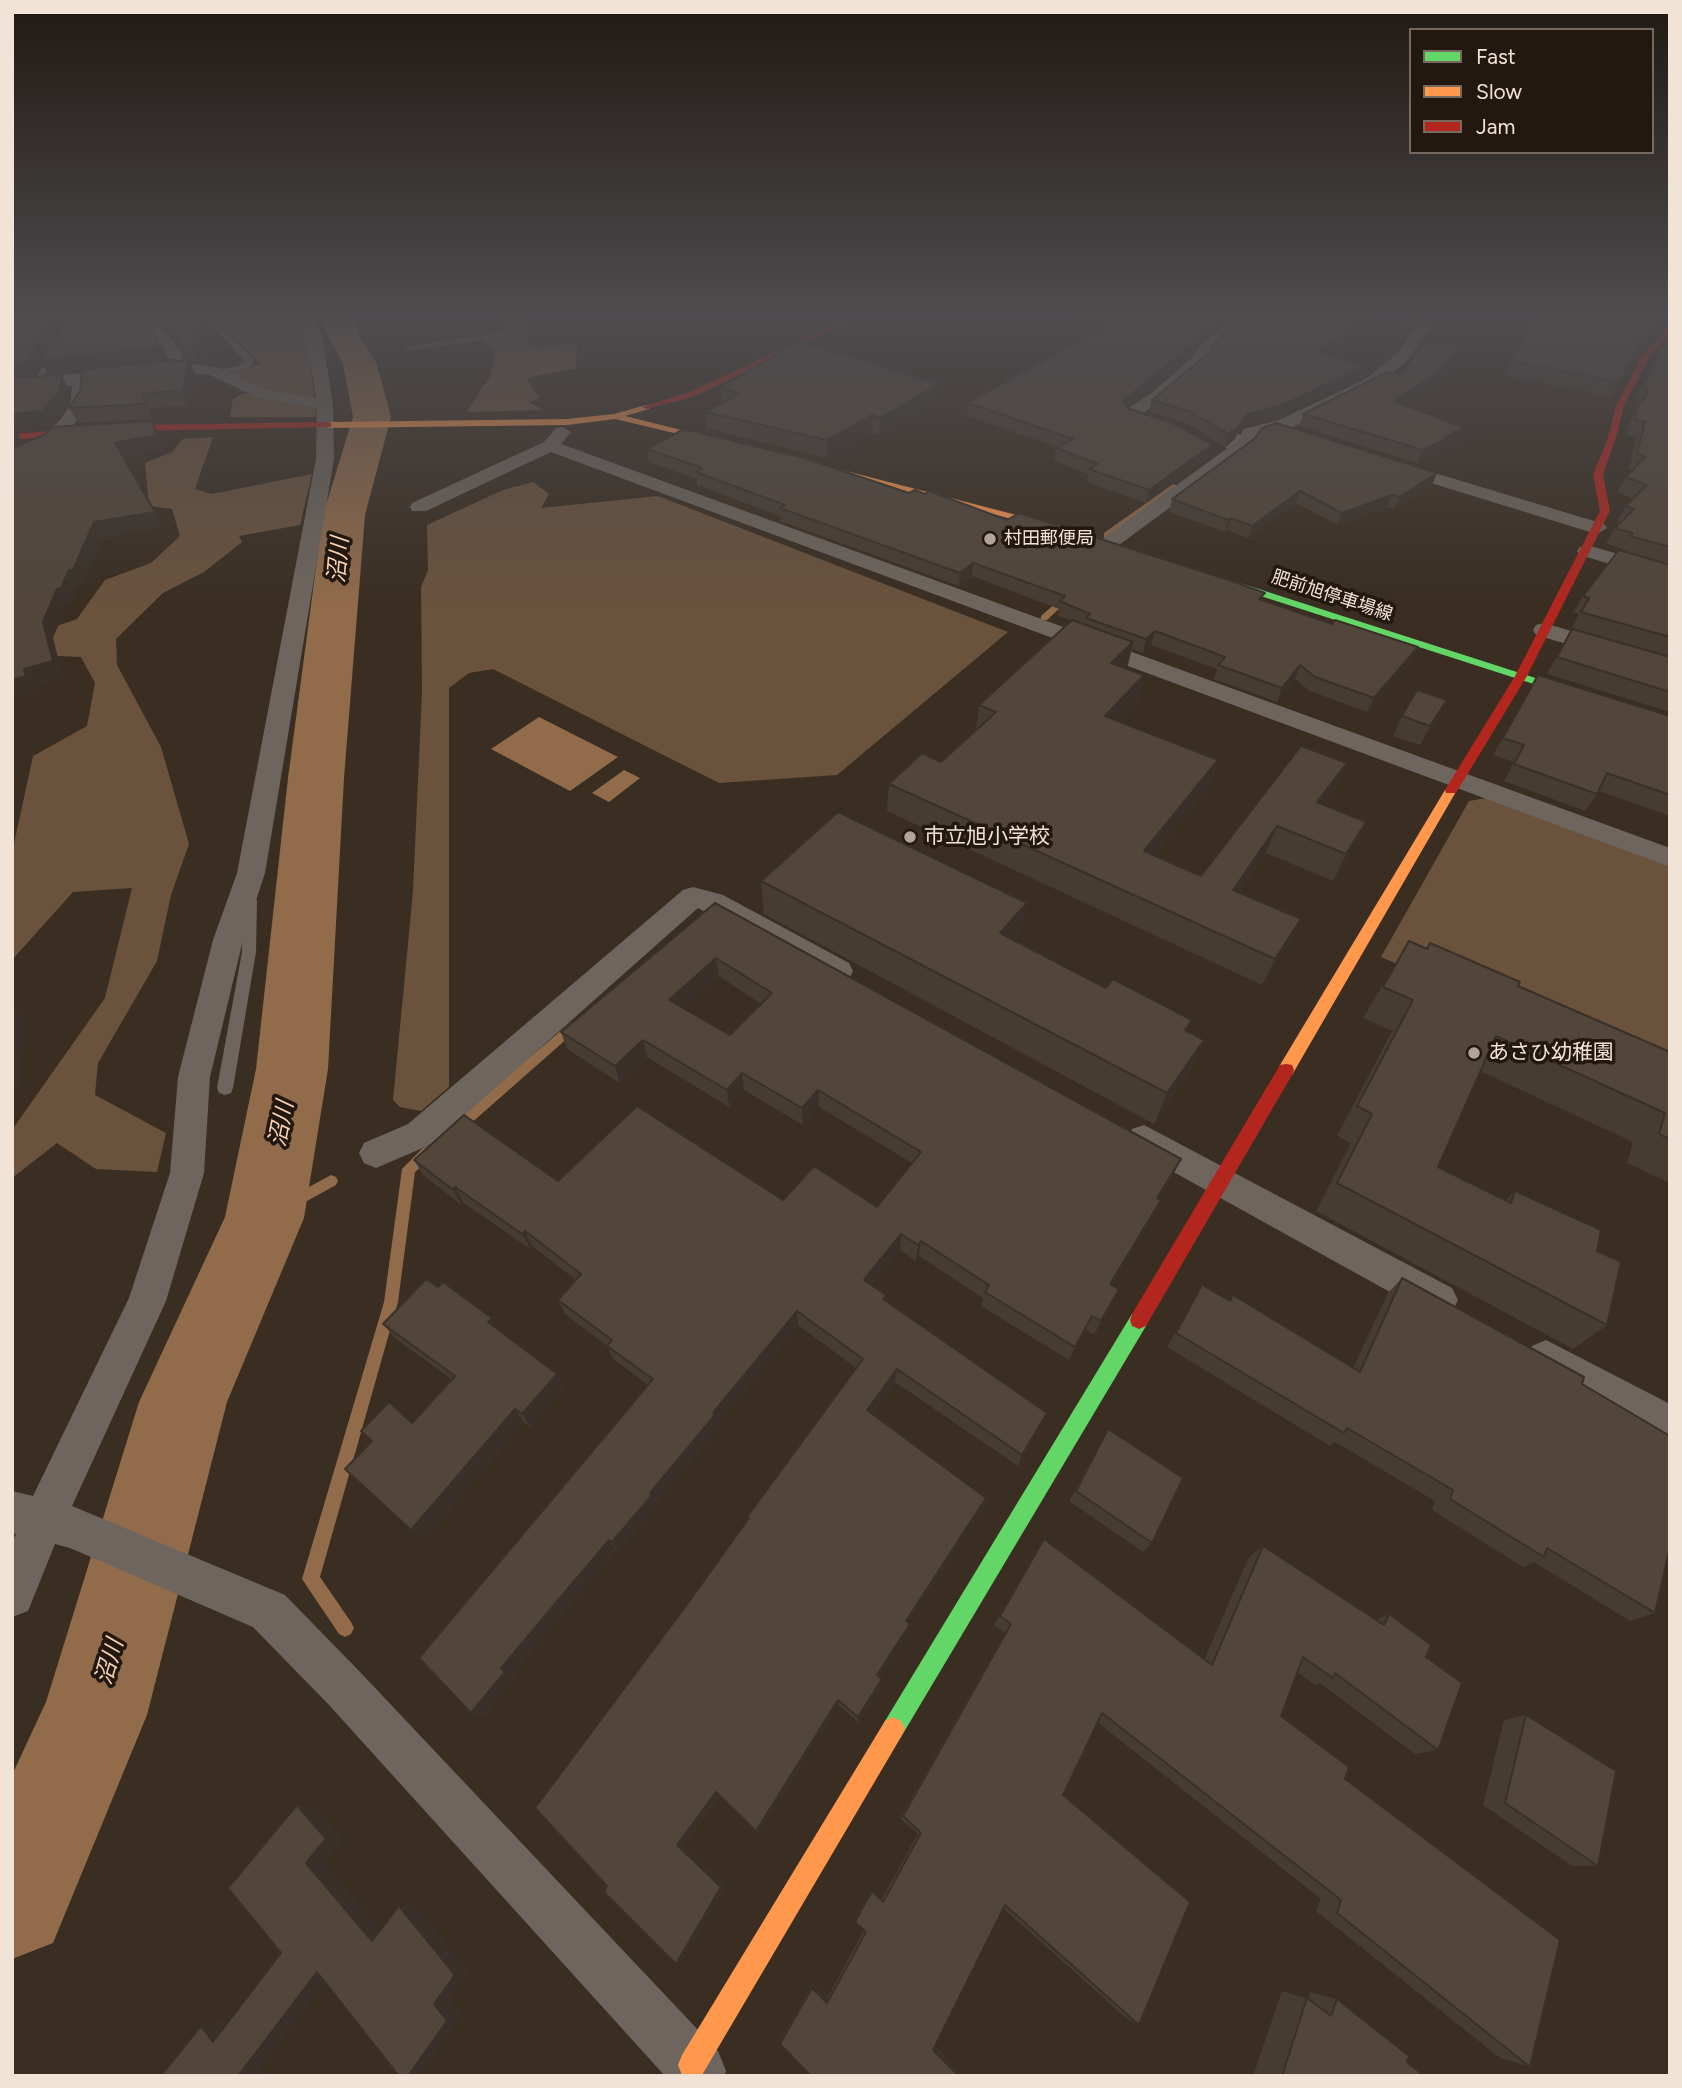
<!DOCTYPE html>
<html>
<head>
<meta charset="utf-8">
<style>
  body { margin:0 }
  #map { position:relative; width:1682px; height:2088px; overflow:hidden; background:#3a2e22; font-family:Figtree,sans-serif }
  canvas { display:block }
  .frame { position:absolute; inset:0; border:14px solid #f2e3d7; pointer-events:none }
  .legend { position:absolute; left:1409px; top:28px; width:245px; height:126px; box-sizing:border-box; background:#23180f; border:2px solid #76695f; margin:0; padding:9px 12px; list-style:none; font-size:21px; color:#f2e3d7 }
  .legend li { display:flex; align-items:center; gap:14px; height:35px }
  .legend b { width:35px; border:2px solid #76695f }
</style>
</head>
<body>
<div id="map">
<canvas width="1682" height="2088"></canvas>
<div class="frame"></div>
<ul class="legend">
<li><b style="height:9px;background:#63d668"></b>Fast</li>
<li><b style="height:9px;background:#ff974d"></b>Slow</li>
<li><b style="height:9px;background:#b3261e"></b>Jam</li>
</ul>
</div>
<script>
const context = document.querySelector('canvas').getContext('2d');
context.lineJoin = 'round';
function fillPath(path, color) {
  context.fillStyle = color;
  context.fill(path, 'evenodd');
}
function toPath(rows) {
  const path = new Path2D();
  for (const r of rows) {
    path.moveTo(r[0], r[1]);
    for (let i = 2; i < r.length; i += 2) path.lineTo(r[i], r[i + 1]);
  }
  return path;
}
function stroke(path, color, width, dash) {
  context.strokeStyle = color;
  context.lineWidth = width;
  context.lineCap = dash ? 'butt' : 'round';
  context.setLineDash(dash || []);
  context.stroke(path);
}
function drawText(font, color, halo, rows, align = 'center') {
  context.font = font + ' Figtree,"Noto Sans JP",sans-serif';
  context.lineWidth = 7;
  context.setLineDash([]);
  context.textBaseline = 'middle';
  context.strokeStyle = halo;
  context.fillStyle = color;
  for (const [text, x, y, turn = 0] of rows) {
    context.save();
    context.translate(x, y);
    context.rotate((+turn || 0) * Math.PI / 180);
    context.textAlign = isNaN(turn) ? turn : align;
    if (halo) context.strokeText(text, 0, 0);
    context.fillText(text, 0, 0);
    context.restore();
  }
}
fillPath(toPath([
  [163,313,296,313,308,339,314,399,267,392,229,373,261,364,210,315,158,321],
  [503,313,527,313,530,321,528,346,536,348,577,343,576,368,526,378,539,398,529,403,544,410,466,412,490,377,496,351,483,340,405,351,407,347,505,331],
  [243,393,316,408,317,417,230,417,233,399],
  [213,437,195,489,212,494,312,474,300,525,239,536,242,542,204,572,163,593,116,639,117,665,161,747,189,844,171,895,157,961,98,1063,95,1095,166,1133,157,1172,96,1169,57,1143,12,1178,12,1130,105,998,132,888,73,892,12,960,12,853,33,756,87,726,95,683,81,657,35,655,42,631,77,619,105,580,151,563,180,536,172,509,149,506,145,463,172,452,183,439],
  [533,482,549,494,541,508,658,496,1008,632,837,775,719,783,493,669,469,673,449,688,449,1087,421,1111,400,1107,393,1100,413,891,422,693,421,587,428,570,427,525,503,490],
  [1486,798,1670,866,1670,1083,1381,957,1469,801]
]), '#6a523d');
fillPath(toPath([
  [539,717,618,757,570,791,491,749],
  [624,770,640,778,609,802,592,793]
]), '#916b4a');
fillPath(toPath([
  [1222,426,1226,426,1243,437,1230,449,1225,448,1236,437,1222,428,1222,426],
  [1173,484,1180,486,1110,537,1104,537,1104,533,1173,484],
  [1065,595,1072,597,1047,620,1041,620,1041,616,1065,595],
  [574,1021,578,1023,580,1026,578,1029,460,1133,455,1134,450,1133,448,1129,450,1125,570,1023,574,1021],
  [428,1146,433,1148,435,1152,433,1156,415,1172,398,1302,320,1577,351,1622,354,1628,351,1634,345,1637,339,1634,302,1579,384,1302,402,1169,423,1148,428,1146],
  [331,1175,336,1177,338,1181,336,1185,269,1222,264,1224,259,1222,257,1218,259,1214,331,1175]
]), '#916b4a');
fillPath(toPath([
  [316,313,350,313,361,339,377,364,391,417,365,515,344,778,328,1069,304,1218,227,1402,147,1715,53,1943,12,1959,12,1775,46,1702,139,1402,225,1217,256,1069,288,778,323,515,353,417,343,364,316,313]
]), '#916b4a');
fillPath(toPath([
  [206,317,212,317,253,359,253,363,246,369,215,375,215,371,240,365,246,361,206,321,206,317],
  [53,349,60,351,37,386,31,386,53,349],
  [250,895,257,900,256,952,233,1088,231,1093,225,1095,219,1093,217,1088,242,952,243,900,250,895]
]), '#6e665e');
fillPath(toPath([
  [145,313,159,313,160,325,181,351,184,363,220,368,266,390,316,398,307,340,296,313,310,313,323,340,333,405,334,459,265,873,243,940,210,1077,204,1173,166,1301,72,1506,285,1595,361,1673,718,2051,726,2071,724,2076,665,2076,329,1705,253,1627,70,1548,55,1544,28,1611,12,1617,12,1543,16,1534,12,1533,12,1491,33,1496,129,1298,170,1173,178,1077,213,940,237,873,316,459,317,408,256,397,210,375,178,372,87,383,86,405,73,426,51,448,12,466,12,454,39,440,61,419,70,405,72,386,12,391,12,381,169,363,166,352,146,326,145,313],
  [1238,313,1254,313,1210,353,1205,362,1144,413,1172,422,1175,426,1172,430,1160,430,1125,418,1123,414,1125,410,1150,394,1193,357,1198,348,1238,313],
  [1379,313,1405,313,1424,318,1432,327,1423,337,1409,359,1376,386,1291,428,1257,437,1249,449,1115,548,1101,548,1098,544,1101,540,1236,442,1244,429,1279,420,1364,380,1398,353,1416,327,1379,313],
  [562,427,571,432,561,444,1670,848,1670,867,551,452,426,511,412,511,410,507,412,503,544,442,556,428,562,427],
  [1395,461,1604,524,1607,528,1597,534,1590,532,1389,470,1386,466,1389,462,1395,461],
  [1587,545,1670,569,1670,582,1580,555,1577,551,1580,547,1587,545],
  [1544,623,1670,660,1670,674,1536,635,1533,630,1536,625,1544,623],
  [693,887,723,895,849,963,853,971,849,979,838,982,827,979,698,908,432,1144,376,1168,364,1163,359,1153,364,1143,408,1124,683,890,693,887],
  [1144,1125,1452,1288,1458,1300,1452,1312,1439,1318,1426,1312,1132,1149,1127,1139,1132,1129,1144,1125],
  [1546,1340,1670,1404,1670,1446,1532,1372,1527,1359,1532,1346,1546,1340]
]), '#6e665e');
fillPath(toPath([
  [1215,575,1548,682,1550,684,1540,686,1211,580,1210,578,1215,575],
  [1139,1311,1146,1314,1148,1320,1146,1326,901,1737,893,1741,885,1737,881,1729,885,1721,1132,1314,1139,1311]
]), '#63d668');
fillPath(toPath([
  [646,405,650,407,649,409,625,416,733,443,729,446,615,419,567,425,328,428,324,425,328,422,567,419,614,414,646,405],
  [784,455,1067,528,1069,530,1061,532,784,459,784,455],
  [1451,786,1457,790,1292,1075,1280,1075,1278,1070,1280,1065,1445,790,1451,786],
  [893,1717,901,1721,905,1729,901,1737,702,2075,682,2075,678,2065,682,2055,885,1721,893,1717]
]), '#ff974d');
fillPath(toPath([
  [859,313,868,313,693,397,646,409,642,407,687,393,859,313],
  [1667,327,1670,327,1670,334,1648,359,1624,406,1616,438,1603,474,1610,511,1527,676,1456,793,1446,793,1445,790,1515,676,1600,511,1593,474,1608,438,1616,406,1641,358,1667,327],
  [328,422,331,423,331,427,132,431,12,440,12,434,132,425,328,422],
  [1286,1064,1292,1065,1294,1070,1292,1075,1146,1326,1139,1329,1132,1326,1130,1320,1132,1314,1280,1065,1286,1064]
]), '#b3261e');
fillPath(toPath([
  [12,313,143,313,143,321,164,353,166,360,189,361,196,376,188,406,149,408,153,419,78,423,69,408,80,391,82,370,48,374,42,363,34,376,26,377,69,389,67,404,50,425,12,429],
  [62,327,57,335,53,328],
  [158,313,198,313,201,316,207,330,199,362,186,361,180,345,163,324],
  [1054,313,1221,313,1220,325,1196,346,1191,355,1127,408,1212,445,1208,458,1146,503,1087,482,1088,474,1054,461,1056,448,1058,447,967,416,968,403,1105,326],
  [1247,313,1381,313,1380,316,1351,335,1349,338,1325,356,1366,366,1362,378,1278,418,1243,426,1234,440,1225,447,1188,424,1149,412,1152,400,1210,352],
  [1670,313,1670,322,1662,323,1636,352,1612,397,1504,375,1511,361],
  [1670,344,1670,712,1547,674,1572,629,1608,639,1572,628,1579,614,1573,612,1583,596,1623,549,1606,544,1615,528,1620,523,1617,522,1626,506,1634,499,1617,492,1626,477,1632,471,1628,469,1637,437,1626,435,1629,423,1638,407,1636,407,1639,402,1635,401,1655,361,1663,347,1667,348],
  [1452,359,1435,384,1403,405,1460,441,1444,448,1443,451,1417,463,1299,426,1303,414,1400,375],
  [939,384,938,400,879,435,872,433,827,458,707,429,705,412,722,403,721,387],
  [1254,439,1432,485,1394,509,1387,507,1338,525,1296,503,1248,538,1227,530,1225,532,1169,512,1172,499],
  [647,449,909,493,1007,520,1262,600,1332,624,1418,647,1411,661,1367,712,1310,691,1295,679,1277,702,1214,679,1217,669,1151,645,1143,653,1132,649,1127,669,1144,675,1138,702,1119,721,1218,760,1209,787,1154,855,1201,876,1347,763,1335,789,1323,805,1353,848,1333,881,1266,853,1239,892,1288,945,1262,985,887,811,889,784,941,762,976,730,979,705,1071,621,1057,615,1059,609,972,576,959,586,780,521,780,516,697,485,697,479,649,462],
  [1538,675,1670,716,1670,816,1599,791,1585,811,1504,781,1514,762,1493,755],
  [1447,700,1437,719,1420,745,1393,736,1402,716],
  [761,881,1020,936,1016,941,1204,1040,1190,1071,1154,1124,764,914],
  [715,903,1173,1175,1158,1199,1154,1216,1111,1285,1112,1304,1094,1335,1086,1330,1069,1360,981,1306,983,1298,919,1256,916,1261,900,1250,871,1285,886,1300,1047,1413,1041,1425,1018,1466,895,1382,872,1414,986,1498,982,1509,907,1622,910,1624,908,1632,879,1676,881,1685,858,1722,838,1705,759,1832,756,1831,720,1795,683,1846,726,1886,681,1960,607,1886,686,1606,747,1520,747,1517,856,1368,798,1325,718,1424,719,1428,656,1503,657,1505,618,1552,616,1550,512,1674,515,1678,482,1718,648,1385,613,1359,607,1346,565,1314,558,1300,576,1280,532,1246,530,1249,464,1203,462,1205,424,1176,414,1160,558,1181,783,1200,877,1207,912,1163,819,1107,803,1125,744,1090,729,1107,647,1057,620,1083,567,1049,561,1032],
  [719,976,761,1004,730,1035,683,1008],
  [1409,941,1670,1052,1670,1183,1627,1163,1633,1142,1480,1071,1438,1167,1506,1200,1515,1191,1597,1251,1607,1325,1573,1349,1316,1211,1351,1143,1337,1136,1392,1031,1363,1018],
  [1402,1278,1582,1384,1655,1613,1630,1621,1534,1562,1523,1567,1432,1510,1435,1501,1335,1442,1330,1446,1167,1347,1202,1285,1229,1300,1233,1295,1353,1368,1388,1293],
  [383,1324,501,1332,557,1374,565,1387,531,1427,524,1422,424,1540,411,1530,412,1423,452,1380,395,1338],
  [1108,1429,1152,1543,1143,1552,1069,1501],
  [1263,1546,1376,1620,1389,1614,1426,1657,1438,1750,1415,1754,1320,1683,1315,1685,1297,1672,1281,1716,1345,1779,1530,2067,1500,2058,1316,1911,1321,1899,1097,1722,1063,1795,1139,2025,1126,2018,1003,1908,935,2047,962,2076,811,2076,780,2044,783,2036,813,1983,828,1997,864,1930,855,1922,855,1920,871,1890,881,1900,918,1834,900,1818,1005,1633,994,1625,1037,1550,1204,1660,1249,1557],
  [1526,1715,1598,1866,1572,1866,1483,1805,1504,1720],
  [1282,1991,1308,1999,1310,1992,1337,1999,1407,2062,1424,2076,1253,2076]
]), '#473c32');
fillPath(toPath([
  [62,313,69,326,53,328,58,337,157,339,166,361,48,374,42,363,34,376,12,379,12,317],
  [137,313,143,313,143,326],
  [1371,313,1381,313,1380,316,1351,335,1349,338,1312,365,1316,353,1350,326],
  [1666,313,1670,313,1670,321,1662,323,1636,352,1612,397,1643,338],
  [1223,314,1220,325,1196,346,1191,355,1120,413,1123,401],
  [201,316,207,330,199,362,193,348],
  [1457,347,1452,359,1435,384,1389,414,1394,401],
  [189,361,196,376,188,406,182,391],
  [1366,366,1362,378,1278,418,1243,426,1234,440,1225,447,1228,434,1247,414],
  [62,375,69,389,67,404,50,425,12,429,12,414],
  [939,384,938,400,879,435,880,418],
  [142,393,149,408,153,419,146,404],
  [872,415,872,433,827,458,827,440],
  [152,421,159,436,164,450,123,458,115,443],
  [1465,428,1460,441,1444,448,1443,451,1417,463,1423,450,1445,437],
  [16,430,24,445,12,451,12,432],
  [1212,445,1208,458,1146,503,1149,490],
  [1437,473,1432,485,1394,509,1399,497],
  [1300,491,1296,503,1248,538,1252,526],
  [1392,495,1387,507,1338,525,1342,513],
  [155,512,162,527,103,538,83,586,78,586,71,604,67,605,53,638,63,678,36,685,37,692,12,699,12,680,24,669,57,589,69,570,94,522],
  [1231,518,1227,530,1225,532,1228,520],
  [973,563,972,576,959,586,960,573],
  [1155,631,1151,645,1143,653,1146,639],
  [1133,642,1127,668,1111,663],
  [1418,647,1411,661,1367,712,1374,698],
  [1300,665,1295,679,1277,702,1282,688],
  [1144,675,1138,702,1099,743,1105,716],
  [1447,700,1437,719,1420,745,1430,726],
  [1218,760,1209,787,1136,877,1144,851],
  [1347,763,1335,789,1305,829,1317,802],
  [1366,822,1353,848,1333,881,1346,854],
  [1277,826,1266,853,1222,916,1233,890],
  [1027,903,1020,936,994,966,1000,933],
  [1301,919,1288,945,1262,985,1275,959],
  [716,958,719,976,673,1017,669,1000],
  [12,1004,26,1019,20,1086,12,1089],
  [643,1040,647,1057,620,1083,615,1066],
  [1204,1040,1190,1071,1154,1124,1167,1093],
  [742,1073,744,1090,729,1107,727,1090],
  [818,1090,819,1107,803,1125,802,1108],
  [1181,1159,1173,1175,1149,1214,1157,1198],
  [455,1187,464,1203,462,1205,452,1189],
  [1161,1200,1154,1216,1103,1299,1110,1284],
  [525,1231,532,1246,530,1249,522,1234],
  [901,1234,900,1250,863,1294,864,1280],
  [921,1241,919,1256,916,1261,918,1245],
  [1119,1289,1112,1304,1094,1335,1101,1321],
  [797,1311,798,1325,718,1424,719,1428,656,1503,657,1505,618,1552,612,1542,713,1413],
  [1092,1316,1086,1330,1069,1360,1075,1347],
  [492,1318,501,1332,488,1322],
  [897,1369,895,1382,866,1422,867,1410],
  [557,1374,565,1387,531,1427,522,1414],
  [515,1409,524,1422,424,1540,411,1530],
  [1047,1413,1041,1425,1018,1466,1022,1455],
  [986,1498,982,1509,904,1628,906,1621],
  [609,1540,616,1550,512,1674,515,1678,482,1718,471,1713,501,1668],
  [910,1624,908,1632,876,1681,877,1675],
  [882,1679,881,1685,858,1722,858,1717],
  [838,1700,838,1705,759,1832,756,1831],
  [716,1792,720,1794,683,1846,726,1886,681,1960,676,1964,677,1845],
  [297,1805,315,1807,343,1840,324,1863,389,1939,372,1941,306,1863],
  [415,1905,469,1971,449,1998,462,2015,420,2074,417,2076,408,2076,434,2004,399,1906],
  [336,1968,261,2068,266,2076,238,2076,317,1972],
  [813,1983,828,1997,827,2003,812,1988],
  [225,2020,236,2035,213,2042,201,2026],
  [929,2042,962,2076,959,2076,933,2050]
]), '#393129');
const building = toPath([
  [12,313,58,313,12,317,12,313],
  [63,313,138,313,157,339,159,347,40,360,66,322,74,316,63,313],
  [159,313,198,313,201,316,193,348,180,347,177,336,159,313],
  [1101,313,1223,314,1199,334,1194,343,1123,401,1127,408,1177,425,1212,445,1149,490,1089,469,1098,464,1056,448,1073,439,968,403,1120,318,1101,313],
  [1247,313,1371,313,1350,326,1353,327,1316,353,1366,366,1282,405,1247,414,1238,427,1228,434,1191,412,1152,400,1210,352,1215,343,1247,313],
  [1540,313,1666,313,1643,338,1620,382,1511,361,1536,317,1540,313],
  [51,323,27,362,12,364,12,326,51,323],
  [799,341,939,384,880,418,872,415,827,440,705,412,738,394,721,387,799,341],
  [1425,341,1457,347,1439,372,1394,401,1465,428,1445,437,1448,438,1423,450,1303,414,1387,372,1400,375,1425,341],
  [1663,347,1670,348,1670,547,1630,536,1633,533,1615,528,1634,509,1626,506,1647,485,1626,477,1645,457,1637,454,1645,422,1635,420,1637,408,1648,393,1645,392,1648,388,1643,387,1663,347],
  [171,360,189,361,182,391,142,393,146,404,69,408,80,391,82,370,171,360],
  [62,375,60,390,42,411,12,414,12,378,62,375],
  [152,421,157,435,115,443,155,512,94,522,73,570,69,570,61,588,57,589,43,622,53,661,24,669,26,676,12,680,12,448,44,435,53,427,152,421],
  [1276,423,1437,473,1399,497,1392,495,1342,513,1300,491,1252,526,1231,518,1228,520,1172,499,1254,439,1262,428,1276,423],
  [684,429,804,458,909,493,915,490,925,494,929,491,1007,520,1019,513,1232,581,1265,593,1259,599,1332,624,1335,620,1418,647,1374,698,1315,677,1300,665,1282,688,1218,665,1225,657,1155,631,1146,639,1086,618,1090,614,1060,601,1065,596,973,563,960,573,780,508,785,505,696,472,702,468,647,449,684,429],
  [1619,550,1670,565,1670,637,1581,612,1589,598,1583,596,1619,550],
  [1072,620,1133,642,1111,663,1144,675,1105,716,1218,760,1144,851,1201,876,1301,746,1347,763,1317,802,1366,822,1346,854,1277,826,1233,890,1301,919,1275,959,889,784,922,753,941,762,996,712,979,705,1072,620],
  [1572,629,1670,657,1670,692,1557,657,1572,629],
  [1538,675,1670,716,1670,795,1607,773,1597,794,1514,764,1524,745,1503,738,1538,675],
  [1417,690,1447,700,1430,726,1402,716,1417,690],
  [838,812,1027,903,1000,933,1106,988,1113,979,1192,1020,1185,1030,1204,1040,1167,1093,761,881,838,812],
  [715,903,1181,1159,1157,1198,1161,1200,1110,1284,1119,1289,1101,1321,1092,1316,1075,1347,985,1292,989,1285,921,1241,918,1245,901,1234,864,1280,886,1295,883,1299,1047,1413,1022,1455,897,1369,867,1410,986,1498,906,1621,910,1624,877,1675,882,1679,858,1717,838,1700,756,1831,716,1792,677,1845,721,1887,676,1964,604,1892,607,1886,535,1808,686,1606,749,1518,747,1517,863,1359,797,1311,713,1413,715,1415,650,1493,652,1495,612,1542,609,1540,501,1668,505,1672,471,1713,419,1658,653,1379,607,1346,612,1340,558,1300,581,1274,525,1231,522,1234,455,1187,452,1189,414,1160,464,1115,558,1181,637,1106,783,1200,814,1166,877,1207,921,1152,818,1090,802,1108,742,1073,727,1090,643,1040,615,1066,561,1032,715,903],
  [716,958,772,993,730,1035,669,1000,716,958],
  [1409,941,1427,949,1430,943,1520,982,1518,986,1670,1052,1670,1139,1659,1134,1665,1113,1496,1036,1438,1167,1511,1203,1515,1191,1601,1230,1597,1251,1621,1262,1607,1325,1337,1183,1372,1114,1357,1106,1413,1000,1383,987,1409,941],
  [1402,1278,1584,1377,1582,1384,1670,1436,1670,1546,1655,1613,1547,1548,1544,1557,1450,1499,1453,1490,1347,1428,1344,1433,1176,1333,1202,1285,1230,1301,1233,1295,1360,1372,1402,1278],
  [426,1279,438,1287,443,1282,492,1318,488,1322,557,1374,522,1414,515,1409,411,1530,345,1469,372,1441,361,1431,389,1402,412,1423,455,1376,383,1324,426,1279],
  [1108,1429,1183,1478,1152,1543,1076,1491,1108,1429],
  [1044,1539,1212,1665,1263,1546,1384,1625,1389,1614,1431,1645,1426,1657,1462,1683,1438,1750,1335,1673,1333,1678,1303,1657,1281,1716,1349,1767,1345,1779,1560,1940,1530,2067,1337,1913,1341,1900,1102,1713,1063,1795,1190,1902,1139,2025,1005,1905,933,2050,959,2076,811,2076,780,2044,812,1988,827,2003,866,1932,855,1922,872,1891,883,1902,921,1833,903,1816,1011,1624,1000,1616,1044,1539],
  [1526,1715,1616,1771,1598,1866,1505,1803,1526,1715],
  [297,1805,326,1839,306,1863,372,1941,399,1906,455,1975,434,2004,447,2021,408,2076,399,2076,317,1972,238,2076,161,2076,201,2026,213,2042,281,1953,228,1888,297,1805],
  [1307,1998,1331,2016,1337,1999,1409,2056,1407,2062,1424,2076,1282,2076,1307,1998]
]);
fillPath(building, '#52463a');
stroke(building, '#393129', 2);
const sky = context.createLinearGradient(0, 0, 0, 606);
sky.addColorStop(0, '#201913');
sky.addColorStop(0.52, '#4f4c4f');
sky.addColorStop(1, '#4f4c4f00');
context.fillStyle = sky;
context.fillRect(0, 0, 1682, 606);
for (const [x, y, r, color] of [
  [990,539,7,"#b2a498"],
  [910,837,7,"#b2a498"],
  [1474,1053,7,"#b2a498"]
]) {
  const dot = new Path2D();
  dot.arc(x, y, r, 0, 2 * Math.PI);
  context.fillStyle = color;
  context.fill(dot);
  stroke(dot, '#23180f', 2.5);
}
drawText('18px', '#f2e3d7', '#23180f', [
  ["村田郵便局",1004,539]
], 'left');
drawText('18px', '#f2e3d7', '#23180f', [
  ["肥前旭停車場線",1332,596,18]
]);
drawText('21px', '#f2e3d7', '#23180f', [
  ["市立旭小学校",924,837],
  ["あさひ幼稚園",1488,1053]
], 'left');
drawText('italic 23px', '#f8d2b2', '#23180f', [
  ["沼川",339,560,-85],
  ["沼川",282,1124,-79],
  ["沼川",110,1662,-74]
]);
</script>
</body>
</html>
